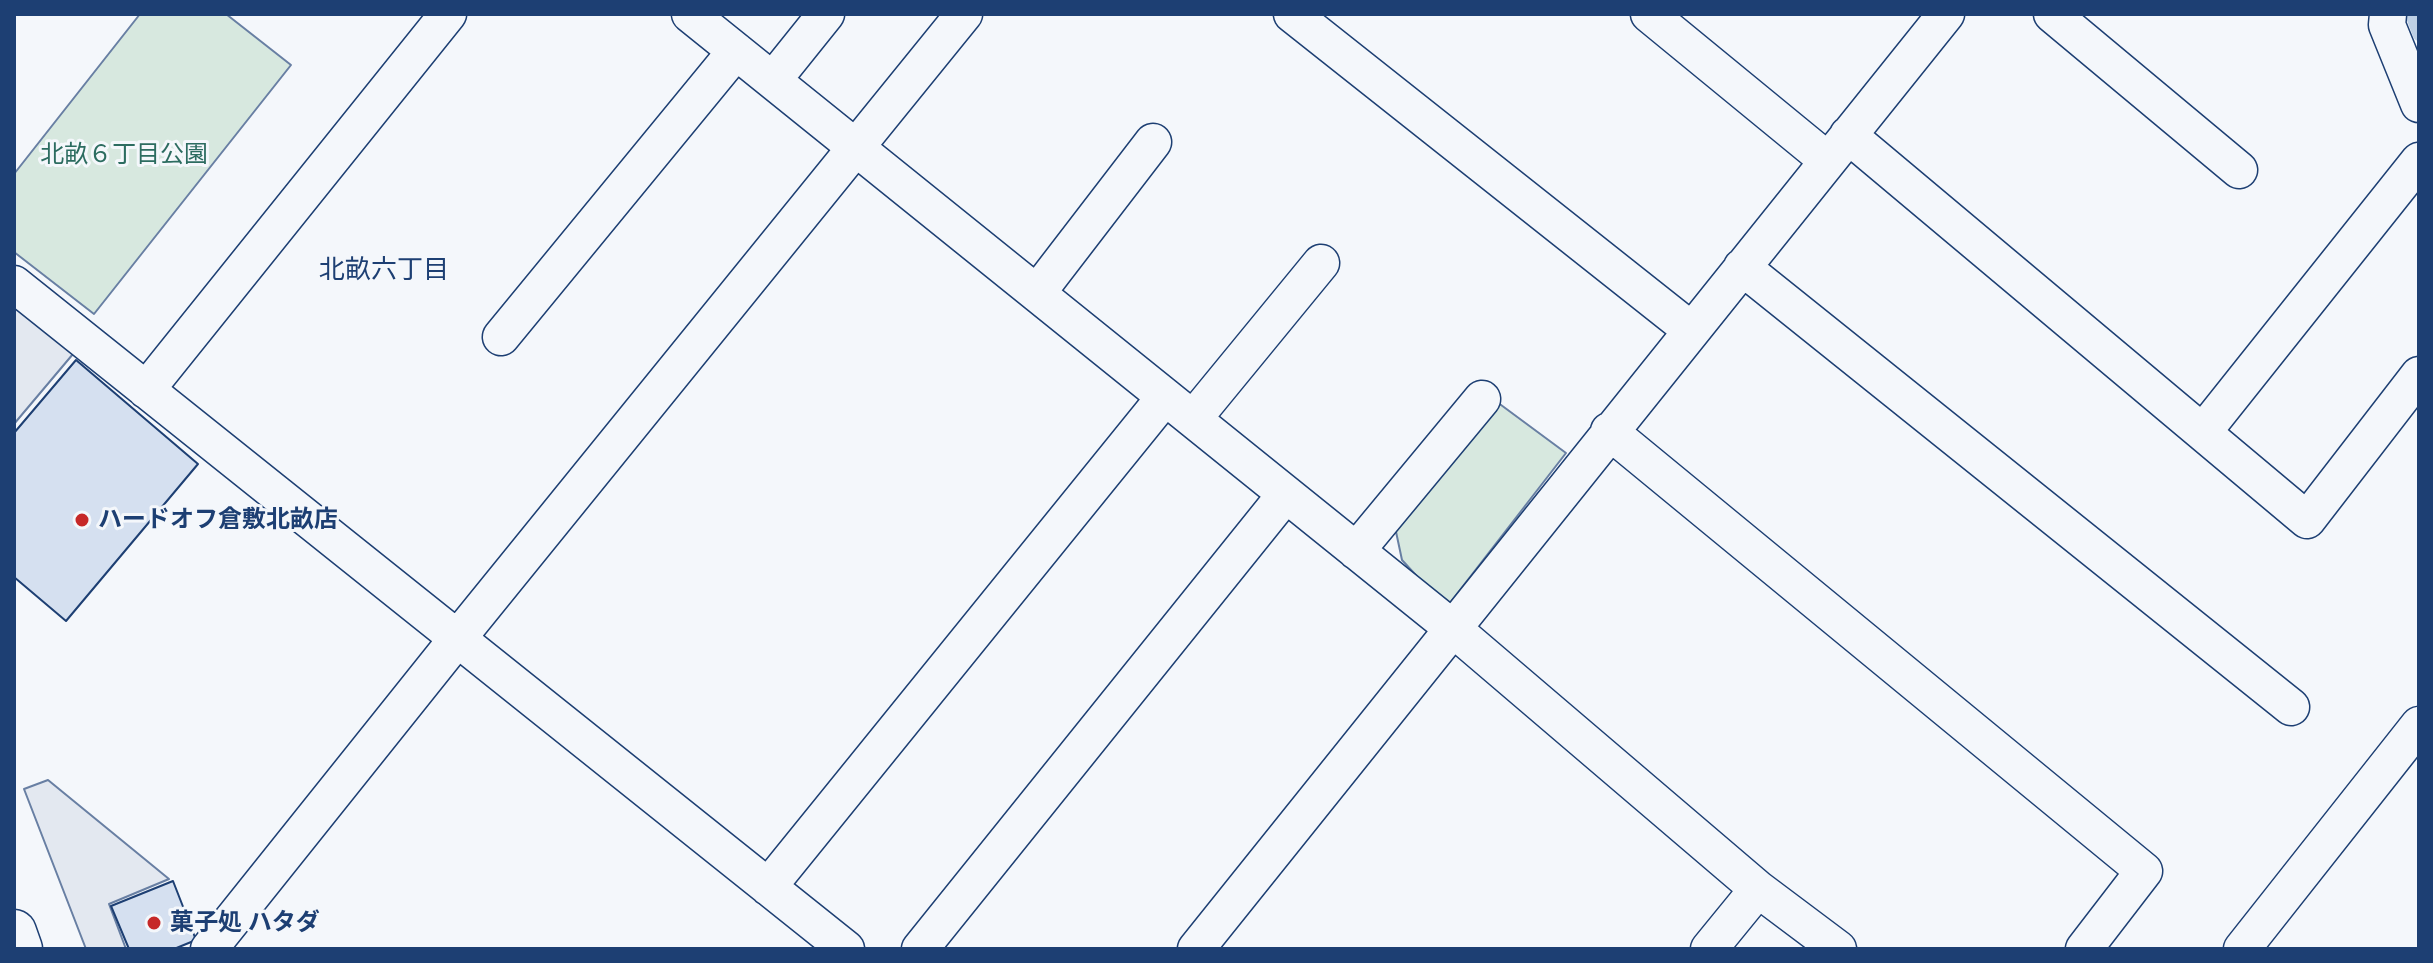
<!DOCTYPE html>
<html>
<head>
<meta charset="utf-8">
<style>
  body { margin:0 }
  #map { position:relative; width:2433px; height:963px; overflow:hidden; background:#f4f7fb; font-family:Raleway,sans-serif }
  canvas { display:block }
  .frame { position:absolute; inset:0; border:16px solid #1d3f73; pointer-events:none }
</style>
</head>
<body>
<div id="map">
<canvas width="2433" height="963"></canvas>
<div class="frame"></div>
</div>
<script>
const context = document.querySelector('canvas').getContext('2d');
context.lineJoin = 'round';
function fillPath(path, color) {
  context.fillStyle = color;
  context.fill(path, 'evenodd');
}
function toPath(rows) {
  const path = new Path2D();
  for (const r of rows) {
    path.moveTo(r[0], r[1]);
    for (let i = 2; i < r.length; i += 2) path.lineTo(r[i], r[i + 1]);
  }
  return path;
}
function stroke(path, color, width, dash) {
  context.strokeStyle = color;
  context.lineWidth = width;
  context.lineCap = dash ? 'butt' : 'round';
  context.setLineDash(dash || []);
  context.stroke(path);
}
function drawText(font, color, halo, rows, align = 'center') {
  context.font = font + ' Raleway,"Noto Sans JP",sans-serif';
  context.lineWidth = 6;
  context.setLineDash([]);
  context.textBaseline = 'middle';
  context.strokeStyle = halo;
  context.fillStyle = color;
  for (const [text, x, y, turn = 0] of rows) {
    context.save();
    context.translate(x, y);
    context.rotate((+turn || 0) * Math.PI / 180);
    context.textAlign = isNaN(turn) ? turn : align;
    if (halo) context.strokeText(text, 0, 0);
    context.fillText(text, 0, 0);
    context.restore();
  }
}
const green = toPath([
  [140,14,226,14,291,65,94,314,14,252,14,174,140,14],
  [1497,402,1566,453,1446,608,1402,560,1395,527,1497,402]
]);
fillPath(green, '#d7e8df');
stroke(green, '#687fa3', 2);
const parking = toPath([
  [14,305,73,354,14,424,14,305],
  [48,780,169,879,109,904,126,949,86,949,24,789,48,780]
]);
fillPath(parking, '#e3e8f0');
stroke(parking, '#687fa3', 2);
stroke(toPath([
  [2411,14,2419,35]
]), '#bed0e5', 12);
const building = toPath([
  [76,360,198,464,66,621,14,577,14,433,76,360],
  [173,881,196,940,174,949,129,949,111,906,173,881]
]);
fillPath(building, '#d5e0f0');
stroke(building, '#1d3f73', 2);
const minor = toPath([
  [690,14,1451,627,1758,889,1838,949],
  [1292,14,1691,330],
  [1649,14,1827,160],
  [2052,14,2239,170],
  [2388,14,2387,25,2419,104],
  [773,80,826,14],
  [1848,135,2307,520,2419,375],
  [1742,267,2291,707],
  [14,284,846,949],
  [1037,293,1153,142],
  [501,337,736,51],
  [146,390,448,14],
  [1193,419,1321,263],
  [1609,431,2144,871,2084,949],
  [2203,432,2419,161],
  [1356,551,1482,399],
  [768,887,1165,397],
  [209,949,457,639,964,14],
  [920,949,1286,494],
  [1196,949,1946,14],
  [1709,949,1758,889],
  [2242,949,2419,725]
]);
const tertiary = toPath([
  [14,932,20,949]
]);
stroke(minor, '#1d3f73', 39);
stroke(tertiary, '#1d3f73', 47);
stroke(minor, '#f4f7fb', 36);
stroke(tertiary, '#f4f7fb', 44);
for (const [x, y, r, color] of [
  [82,520,8,"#c62828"],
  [154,923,8,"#c62828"]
]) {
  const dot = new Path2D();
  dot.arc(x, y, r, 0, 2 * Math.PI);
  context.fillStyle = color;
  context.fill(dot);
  stroke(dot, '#f4f7fb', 3);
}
drawText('24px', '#2c6c60', '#f4f7fb', [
  ["北畝６丁目公園",124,155]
]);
drawText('bold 24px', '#1d3f73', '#f4f7fb', [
  ["ハードオフ倉敷北畝店",98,520],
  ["菓子処 ハタダ",170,923]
], 'left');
drawText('26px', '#1d3f73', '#f4f7fb', [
  ["北畝六丁目",384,270]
]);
</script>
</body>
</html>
